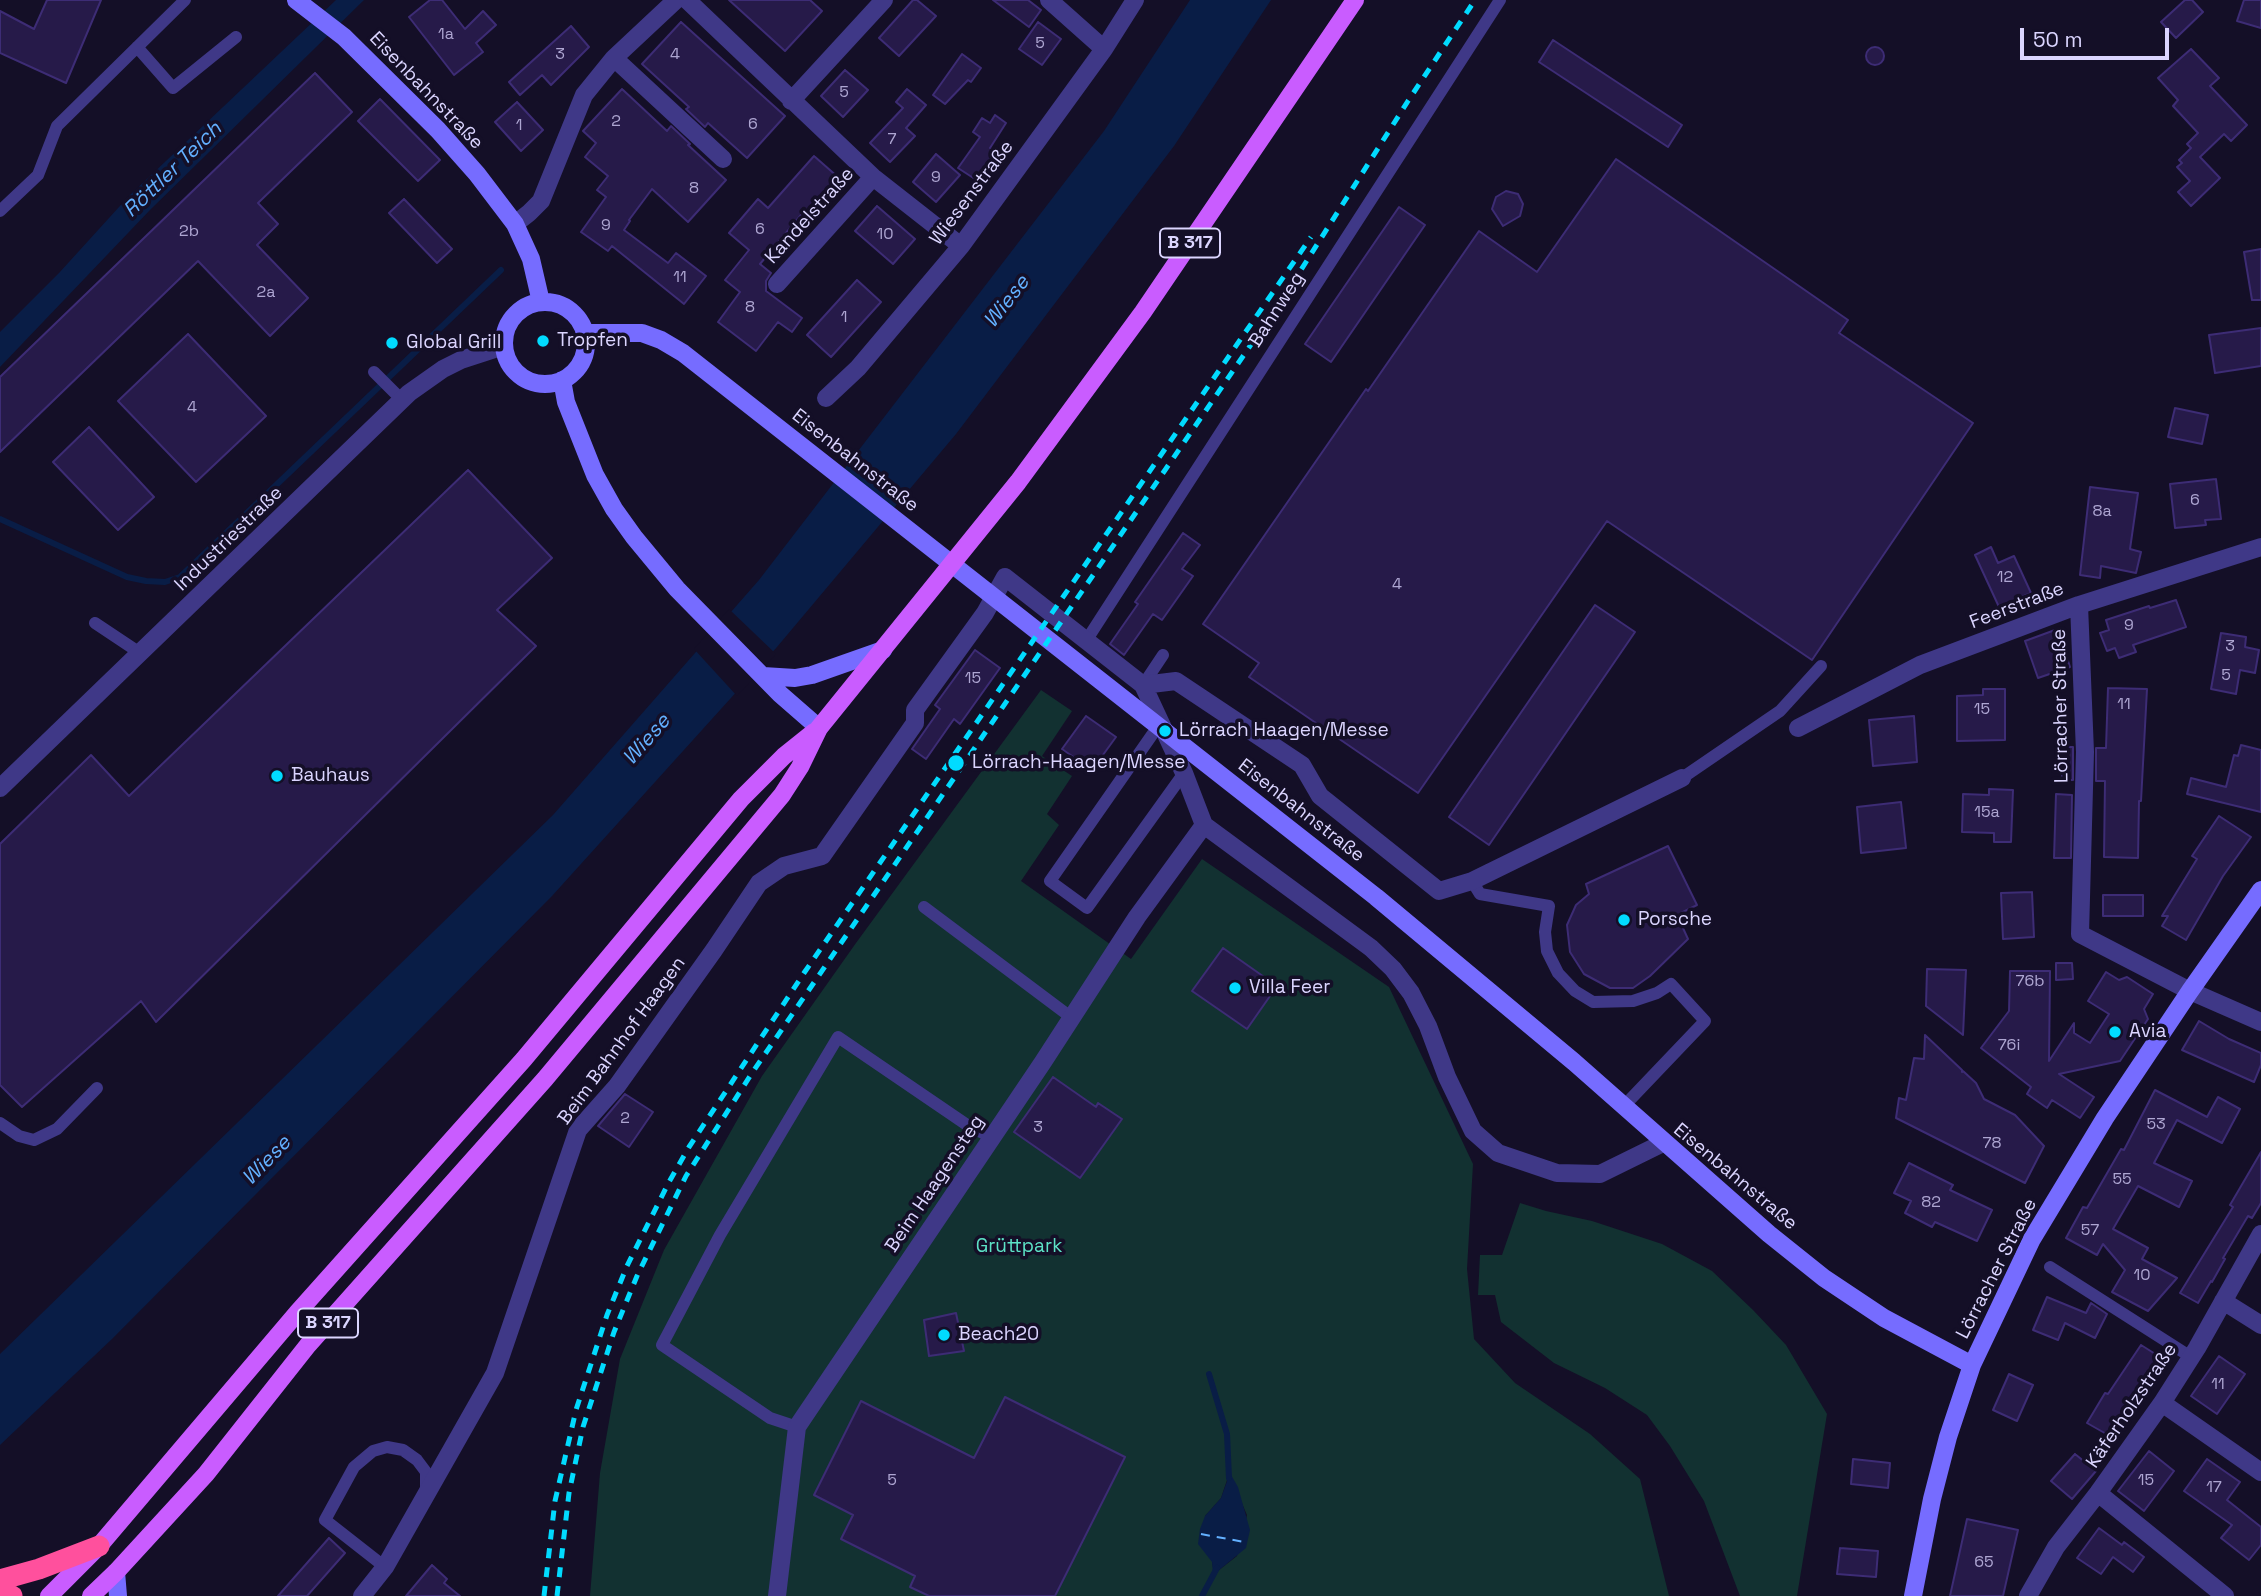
<!DOCTYPE html>
<html>
<head>
<meta charset="utf-8">
<style>
  body { margin:0 }
  #map { position:relative; width:2261px; height:1596px; overflow:hidden; background:#140f27; font-family:"Space Grotesk",sans-serif }
  canvas { display:block }
  .scale { position:absolute; left:2020px; top:28px; width:149px; height:32px; box-sizing:border-box; border:4px solid #dbd5ff; border-top:0; padding-left:9px; font-size:21px; line-height:24px; white-space:nowrap; color:#dbd5ff; -webkit-text-stroke:5px #140f27; paint-order:stroke }
</style>
</head>
<body>
<div id="map">
<canvas width="2261" height="1596"></canvas>
<div class="scale">50 m</div>
</div>
<script>
const context = document.querySelector('canvas').getContext('2d');
context.lineJoin = 'round';
function fillPath(path, color) {
  context.fillStyle = color;
  context.fill(path, 'evenodd');
}
function toPath(rows) {
  const path = new Path2D();
  for (const r of rows) {
    if (r.length === 3) {
      path.moveTo(r[0] + r[2], r[1]);
      path.arc(r[0], r[1], r[2], 0, 2 * Math.PI);
      continue;
    }
    path.moveTo(r[0], r[1]);
    for (let i = 2; i < r.length; i += 2) path.lineTo(r[i], r[i + 1]);
  }
  return path;
}
function stroke(path, color, width, dash) {
  context.strokeStyle = color;
  context.lineWidth = width;
  context.lineCap = dash ? 'butt' : 'round';
  context.setLineDash(dash || []);
  context.stroke(path);
}
function drawText(font, color, halo, rows, align = 'center') {
  context.font = font + ' "Space Grotesk",sans-serif';
  context.lineWidth = 7;
  context.setLineDash([]);
  context.textBaseline = 'middle';
  context.strokeStyle = halo;
  context.fillStyle = color;
  for (const [text, x, y, turn = 0] of rows) {
    context.save();
    context.translate(x, y);
    context.rotate((+turn || 0) * Math.PI / 180);
    context.textAlign = isNaN(turn) ? turn : align;
    if (halo) context.strokeText(text, 0, 0);
    context.fillText(text, 0, 0);
    context.restore();
  }
}
fillPath(toPath([
  [1041,690,1072,711,1042,756,1072,776,1047,814,1059,825,1021,881,1131,959,1202,859,1389,987,1473,1164,1467,1269,1474,1339,1515,1383,1590,1434,1640,1479,1669,1596,590,1596,600,1473,620,1359,664,1250,762,1076,856,943],
  [1229,1474,1247,1515,1237,1556,1214,1574,1205,1516,1221,1498],
  [1520,1203,1546,1211,1592,1221,1662,1244,1712,1271,1753,1310,1786,1345,1827,1414,1797,1596,1740,1596,1704,1501,1670,1446,1647,1415,1605,1388,1554,1363,1501,1322,1495,1295,1478,1295,1480,1255,1502,1255]
]), '#123131');
fillPath(toPath([
  [336,0,364,0,150,210,0,367,0,332,59,273,129,196],
  [1190,0,1271,0,1174,146,956,434,777,647,552,896,112,1339,0,1445,0,1354,553,815,759,580,1104,131],
  [1230,1473,1238,1487,1250,1530,1246,1548,1213,1575,1212,1562,1198,1544,1200,1529,1205,1516,1221,1498]
]), '#091d46');
fillPath(toPath([
  [729,609,776,654,737,696,694,649]
]), '#140f27');
stroke(toPath([
  [0,519,127,577,146,581,165,582,180,577,501,270],
  [1209,1374,1227,1434,1229,1478],
  [1202,1596,1217,1568]
]), '#091d46', 6);
stroke(toPath([
  [1201,1534,1244,1542]
]), '#63b0ff', 2, [9, 7]);
const building = toPath([
  [47,0,101,0,66,83,0,53,0,11,34,29,47,0],
  [430,0,442,0,465,29,483,11,496,25,476,43,483,52,454,75,409,17,430,0],
  [729,0,810,0,822,11,785,51,729,0],
  [913,0,917,0,936,16,899,56,879,38,913,0],
  [993,0,1028,0,1041,10,1029,27,993,0],
  [2185,0,2192,0,2203,12,2176,38,2161,22,2185,0],
  [2244,0,2261,0,2261,28,2237,21,2244,0],
  [681,22,785,116,747,158,708,123,705,127,686,109,689,107,642,64,681,22],
  [1038,22,1061,39,1042,65,1019,49,1038,22],
  [571,26,589,47,551,85,542,75,520,95,509,82,571,26],
  [1553,40,1682,125,1668,147,1539,62,1553,40],
  [1875,56,9],
  [2191,49,2219,78,2210,86,2247,125,2231,141,2224,134,2200,157,2220,178,2191,206,2178,192,2190,181,2177,167,2182,163,2179,160,2191,148,2187,144,2198,133,2173,106,2178,100,2158,78,2191,49],
  [962,54,981,68,971,82,968,80,945,104,933,95,962,54],
  [845,70,868,90,843,117,821,96,845,70],
  [315,73,352,112,258,203,278,224,257,245,308,298,270,336,198,261,0,452,0,377,315,73],
  [622,89,667,131,671,126,690,144,688,145,726,180,688,222,652,189,629,220,630,221,624,230,668,263,676,253,706,276,684,304,612,246,608,251,581,232,606,197,597,190,608,176,585,157,596,143,583,131,622,89],
  [907,89,926,105,906,128,915,136,890,162,870,143,903,108,896,102,907,89],
  [380,99,440,160,418,181,358,121,380,99],
  [517,102,543,130,521,151,495,122,517,102],
  [995,115,1006,123,990,148,998,153,978,181,958,168,980,137,973,132,982,118,990,123,995,115],
  [936,154,960,175,936,202,913,182,936,154],
  [814,156,839,178,809,212,806,209,760,264,771,273,766,281,766,291,802,318,792,332,778,322,756,351,718,322,740,292,725,280,749,250,729,233,758,199,768,208,814,156],
  [1616,159,1848,320,1839,333,1973,423,1812,660,1607,521,1418,793,1249,677,1259,663,1203,624,1366,389,1368,391,1479,231,1537,272,1616,159],
  [1506,191,1518,194,1523,204,1520,216,1503,226,1492,209,1496,197,1506,191],
  [404,199,452,249,437,263,389,213,404,199],
  [877,206,915,239,893,264,855,231,877,206],
  [1399,207,1425,225,1331,362,1305,344,1399,207],
  [2261,249,2261,300,2252,300,2244,252,2261,249],
  [857,280,881,302,831,357,807,335,857,280],
  [2261,328,2261,366,2215,373,2209,335,2261,328],
  [188,334,266,416,196,482,118,401,188,334],
  [2175,408,2208,415,2202,444,2168,437,2175,408],
  [89,427,154,497,118,530,53,462,89,427],
  [468,470,552,558,497,610,536,646,156,1022,141,1001,22,1107,0,1085,0,844,91,755,129,796,468,470],
  [2216,479,2221,519,2205,520,2206,525,2175,528,2170,484,2216,479],
  [2090,487,2138,493,2130,549,2141,552,2136,573,2101,566,2100,578,2080,575,2090,487],
  [1183,533,1200,545,1182,569,1193,576,1162,620,1153,614,1124,655,1110,644,1138,604,1135,602,1183,533],
  [1991,547,1998,563,2014,556,2031,593,1999,607,1975,555,1991,547],
  [2176,600,2186,627,2133,645,2136,652,2119,658,2115,648,2107,651,2100,633,2109,630,2106,620,2149,606,2150,608,2176,600],
  [1595,605,1635,632,1489,845,1449,817,1595,605],
  [2055,630,2061,646,2063,645,2070,667,2038,678,2025,641,2055,630],
  [2221,633,2246,637,2245,647,2259,650,2255,673,2240,670,2236,694,2211,689,2221,633],
  [975,650,1000,668,960,724,954,719,926,759,912,749,940,709,935,705,975,650],
  [2108,688,2147,689,2141,801,2139,801,2138,858,2104,857,2105,781,2096,781,2096,748,2106,748,2108,688],
  [1983,689,2005,689,2005,740,1957,741,1957,696,1983,695,1983,689],
  [1086,716,1116,737,1092,770,1062,749,1086,716],
  [1914,716,1917,762,1873,766,1869,720,1914,716],
  [2241,745,2261,750,2261,812,2187,794,2191,778,2226,787,2234,755,2238,756,2241,745],
  [2063,747,2073,747,2073,780,2062,780,2063,747],
  [1989,789,2013,790,2011,842,1994,842,1994,833,1962,832,1963,794,1989,795,1989,789],
  [2056,794,2072,795,2071,858,2054,858,2056,794],
  [1901,802,1906,848,1861,853,1857,807,1901,802],
  [2219,816,2251,837,2223,876,2186,940,2162,926,2168,916,2162,916,2197,859,2192,856,2219,816],
  [1668,846,1697,905,1677,915,1688,939,1650,976,1633,988,1610,988,1584,974,1570,952,1567,925,1576,905,1589,894,1586,884,1668,846],
  [2032,892,2034,937,2003,939,2001,893,2032,892],
  [2103,895,2143,895,2143,916,2103,916,2103,895],
  [1223,948,1277,986,1247,1029,1192,991,1223,948],
  [2056,963,2072,963,2073,979,2056,980,2056,963],
  [1927,969,1966,970,1963,1035,1926,1006,1927,969],
  [2010,971,2050,971,2049,1061,2074,1023,2074,1033,2090,1043,2109,1014,2088,1001,2106,972,2119,980,2127,977,2153,994,2144,1009,2148,1019,2120,1061,2059,1074,2094,1097,2080,1118,2052,1100,2047,1108,2027,1094,2031,1087,1981,1048,2009,1011,2010,971],
  [2199,1021,2229,1039,2261,1053,2261,1065,2254,1082,2182,1050,2199,1021],
  [1925,1035,1962,1070,1962,1072,1963,1071,1976,1083,1984,1099,2015,1115,2044,1146,2025,1183,1896,1118,1899,1098,1906,1100,1914,1058,1924,1059,1925,1035],
  [1053,1077,1096,1107,1098,1103,1122,1119,1080,1178,1014,1132,1053,1077],
  [2155,1090,2207,1117,2218,1097,2240,1109,2222,1143,2177,1120,2154,1163,2192,1181,2179,1207,2138,1186,2113,1229,2148,1248,2142,1259,2177,1278,2148,1311,2112,1292,2125,1270,2103,1244,2097,1255,2066,1238,2083,1207,2087,1208,2121,1149,2124,1150,2155,1090],
  [625,1094,653,1112,629,1147,598,1126,625,1094],
  [2261,1152,2261,1203,2252,1218,2248,1216,2223,1258,2225,1259,2212,1282,2211,1281,2198,1303,2180,1293,2233,1207,2230,1205,2261,1152],
  [1909,1163,1953,1185,1950,1190,1992,1210,1977,1241,1935,1222,1932,1227,1905,1213,1911,1201,1894,1193,1909,1163],
  [2047,1297,2086,1313,2091,1303,2107,1314,2095,1338,2065,1323,2058,1340,2033,1330,2047,1297],
  [956,1313,964,1351,929,1356,924,1320,956,1313],
  [2141,1345,2168,1362,2146,1391,2117,1440,2087,1423,2105,1393,2108,1394,2141,1345],
  [2219,1356,2245,1374,2217,1414,2191,1396,2219,1356],
  [2009,1374,2033,1385,2017,1421,1993,1410,2009,1374],
  [1005,1397,1125,1457,1055,1596,929,1596,910,1587,915,1576,841,1539,853,1515,814,1495,861,1401,974,1458,1005,1397],
  [2149,1451,2174,1471,2144,1511,2118,1491,2149,1451],
  [2075,1454,2096,1471,2072,1499,2051,1481,2075,1454],
  [1853,1459,1890,1463,1888,1488,1851,1484,1853,1459],
  [2207,1459,2240,1482,2227,1500,2261,1527,2261,1545,2249,1560,2221,1538,2232,1525,2184,1491,2207,1459],
  [1967,1519,2018,1530,2003,1596,1950,1596,1967,1519],
  [2099,1528,2122,1545,2124,1542,2144,1557,2133,1572,2113,1557,2101,1574,2077,1558,2099,1528],
  [329,1538,345,1553,307,1596,278,1596,329,1538],
  [1840,1548,1878,1551,1876,1577,1837,1574,1840,1548],
  [432,1565,447,1579,444,1583,460,1596,406,1596,432,1565]
]);
fillPath(building, '#261a49');
stroke(building, '#3d2c75', 2);
stroke(toPath([
  [137,47,173,88,236,37],
  [0,211,38,175,57,126,185,0],
  [374,372,402,400],
  [95,623,140,653],
  [1086,641,1500,0],
  [1143,685,1163,655],
  [1161,722,1050,881,1087,908,1184,773],
  [1682,778,1780,711,1821,666],
  [1472,881,1480,894,1549,906,1545,932,1547,951,1558,973,1575,991,1593,1002,1633,1001,1657,993,1671,984,1705,1021,1623,1107],
  [924,907,1072,1018],
  [0,1123,19,1136,34,1140,57,1129,97,1088],
  [2050,1267,2191,1357],
  [797,1427,770,1418,662,1345,720,1235,838,1037,970,1127,992,1137],
  [385,1567,325,1520,354,1467,373,1451,387,1447,403,1450,417,1460,426,1472,426,1492]
]), '#3f3887', 12);
stroke(toPath([
  [687,0,873,177,961,246],
  [1049,0,1104,49],
  [614,58,723,159],
  [791,101,884,0],
  [515,224,529,213,541,201,584,95,614,58,676,0],
  [777,284,873,177],
  [826,398,858,368,961,246,1104,49,1135,0],
  [2079,605,2085,752,2080,934,2190,991,2261,1022],
  [1143,685,1176,681,1302,765,1320,796,1439,891,1472,881,1682,778],
  [1798,728,1920,665,2079,605,2261,547],
  [0,788,409,393,443,369,461,360,504,346],
  [2223,1301,2261,1325],
  [2162,1403,2261,1472],
  [2098,1493,2225,1596],
  [362,1596,385,1567,495,1373,578,1130,617,1086,714,950,759,883,784,866,822,856,915,723,915,710,985,613,1005,577,1143,685,1184,773,1204,825,1371,948,1393,969,1411,993,1428,1026,1447,1077,1473,1131,1498,1153,1557,1173,1600,1174,1663,1143],
  [777,1596,797,1427,1043,1062,1137,917,1204,825],
  [2028,1596,2056,1547,2098,1493,2162,1403,2197,1348,2261,1234]
]), '#3f3887', 18);
stroke(toPath([
  [296,0,344,37,438,130,477,174,515,224,531,259,541,302],
  [545,343,41],
  [585,333,642,333,661,340,683,353,1376,897,1574,1062,1769,1234,1824,1278,1884,1318,1972,1365],
  [562,380,566,402,595,475,614,509,634,537,677,589,780,694,819,728],
  [763,676,795,678,812,675,883,650],
  [116,1572,118,1596],
  [1913,1596,1932,1499,1948,1437,1972,1365,2032,1239,2105,1118,2190,991,2261,890]
]), '#766cff', 18);
stroke(toPath([
  [49,1596,99,1546,297,1313,524,1059,741,799,784,756,814,732],
  [91,1596,116,1572,206,1474,308,1345,545,1079,782,795,800,767,819,728,1018,482,1143,312,1355,0]
]), '#c95cff', 18);
stroke(toPath([
  [0,1580,39,1569,99,1546],
  [0,1591,12,1596]
]), '#ff509d', 21);
stroke(toPath([
  [544,1596,555,1501,576,1410,607,1315,627,1266,669,1182,689,1147,804,973,1311,237],
  [557,1596,569,1493,583,1427,614,1332,637,1276,686,1176,752,1073,1287,292,1408,101,1475,0]
]), '#01dbff', 5, [10, 9]);
for (const [x, y, r, color] of [
  [543,341,7,"#01dbff"],
  [392,343,7,"#01dbff"],
  [1165,731,7,"#01dbff"],
  [956,763,9,"#01dbff"],
  [277,776,7,"#01dbff"],
  [1624,920,7,"#01dbff"],
  [1235,988,7,"#01dbff"],
  [2115,1032,7,"#01dbff"],
  [944,1335,7,"#01dbff"]
]) {
  const dot = new Path2D();
  dot.arc(x, y, r, 0, 2 * Math.PI);
  context.fillStyle = color;
  context.fill(dot);
  stroke(dot, '#140f27', 2.5);
}
drawText('16px', '#aea6d2', null, [
  ["1a",446,35],
  ["5",1040,44],
  ["3",560,55],
  ["4",675,55],
  ["5",844,93],
  ["2",616,122],
  ["6",753,125],
  ["1",519,126],
  ["7",892,140],
  ["9",936,178],
  ["8",694,189],
  ["9",606,226],
  ["6",760,230],
  ["2b",189,232],
  ["10",885,235],
  ["11",680,278],
  ["2a",266,293],
  ["8",750,308],
  ["1",844,318],
  ["4",192,408],
  ["6",2195,501],
  ["8a",2102,512],
  ["12",2005,578],
  ["4",1397,585],
  ["9",2129,626],
  ["3",2230,647],
  ["5",2226,676],
  ["15",973,679],
  ["11",2124,705],
  ["15",1982,710],
  ["15a",1987,813],
  ["76b",2030,982],
  ["76i",2009,1046],
  ["2",625,1119],
  ["53",2156,1125],
  ["3",1038,1128],
  ["78",1992,1144],
  ["55",2122,1180],
  ["82",1931,1203],
  ["57",2090,1231],
  ["10",2142,1276],
  ["11",2218,1385],
  ["5",892,1481],
  ["15",2146,1481],
  ["17",2214,1488],
  ["65",1984,1563]
]);
for (const [x, y, w] of [
  [1190,243,60],
  [328,1323,60]
]) {
  const box = new Path2D();
  box.roundRect(x - w / 2, y - 14.5, w, 29, 5);
  context.fillStyle = '#140f27';
  context.fill(box);
  stroke(box, '#dbd5ff', 2);
}
drawText('bold 18px', '#dbd5ff', null, [
  ["B 317",1190,243],
  ["B 317",328,1323]
]);
drawText('19px', '#dbd5ff', '#140f27', [
  ["Eisenbahnstraße",426,91,46],
  ["Wiesenstraße",972,193,-53],
  ["Kandelstraße",810,216,-48],
  ["Bahnweg",1277,310,-57],
  ["Eisenbahnstraße",855,461,38],
  ["Industriestraße",229,539,-44],
  ["Feerstraße",2017,606,-21],
  ["Lörracher Straße",2061,706,-91],
  ["Eisenbahnstraße",1301,811,38],
  ["Beim Bahnhof Haagen",622,1041,-54],
  ["Eisenbahnstraße",1735,1177,40],
  ["Beim Haagensteg",935,1184,-56],
  ["Lörracher Straße",1997,1269,-63],
  ["Käferholzstraße",2132,1406,-56]
]);
drawText('19px', '#dbd5ff', '#140f27', [
  ["Tropfen",557,341],
  ["Global Grill",406,343],
  ["Lörrach Haagen/Messe",1179,731],
  ["Lörrach-Haagen/Messe",972,763],
  ["Bauhaus",291,776],
  ["Porsche",1638,920],
  ["Villa Feer",1249,988],
  ["Avia",2129,1032],
  ["Beach20",958,1335]
], 'left');
drawText('19px', '#5de3c7', '#140f27', [
  ["Grüttpark",1019,1247]
]);
drawText('italic 21px', '#63b0ff', '#140f27', [
  ["Röttler Teich",173,170,-44],
  ["Wiese",1007,302,-52],
  ["Wiese",647,740,-49],
  ["Wiese",267,1161,-46]
]);
</script>
</body>
</html>
